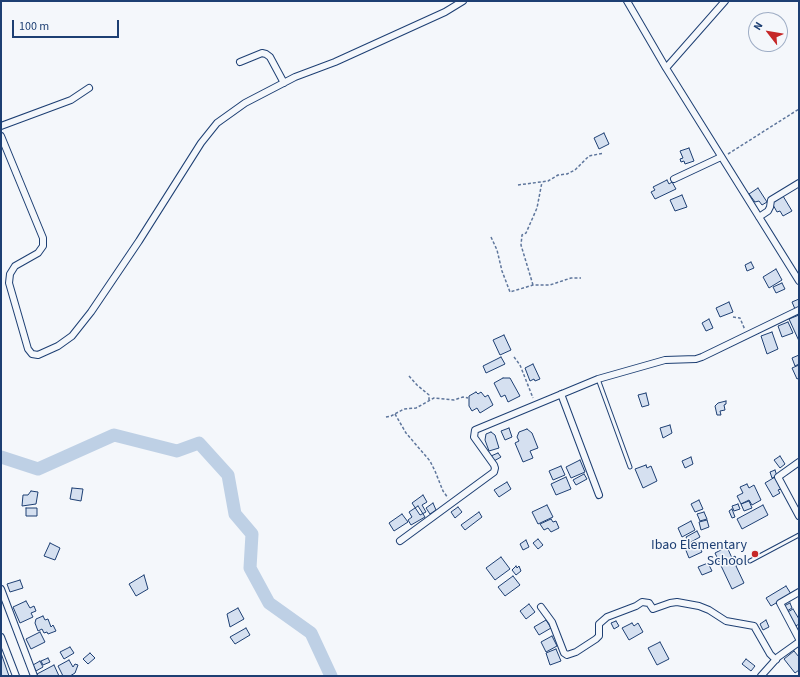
<!DOCTYPE html>
<html>
<head>
<meta charset="utf-8">
<style>
  body { margin:0 }
  #map { position:relative; width:800px; height:677px; overflow:hidden; background:#f4f7fb; font-family:"Source Sans 3",sans-serif }
  canvas { display:block }
  .frame { position:absolute; inset:0; border:2px solid #1d3f73; pointer-events:none }
  .north { position:absolute; left:748px; top:12px; width:40px; height:40px; box-sizing:border-box; background:#f4f7fb; border:1px solid #9eadc5; border-radius:50%; rotate:301deg; font-size:11px; font-weight:700; line-height:16px; text-align:center; color:#1d3f73 }
  .north::after { content:''; display:block; margin:auto; width:14px; height:18px; background:#c62828; clip-path:polygon(50% 0,100% 100%,50% 72%,0 100%) }
  .scale { position:absolute; left:12px; top:20px; width:107px; height:18px; box-sizing:border-box; border:2px solid #1d3f73; border-top:0; padding-left:5px; font-size:12px; line-height:14px; white-space:nowrap; color:#1d3f73; -webkit-text-stroke:3px #f4f7fb; paint-order:stroke }
</style>
</head>
<body>
<div id="map">
<canvas width="800" height="677"></canvas>
<div class="frame"></div>
<div class="north">N</div>
<div class="scale">100 m</div>
</div>
<script>
const context = document.querySelector('canvas').getContext('2d');
context.lineJoin = 'round';
function toPath(rows) {
  const path = new Path2D();
  for (const r of rows) {
    path.moveTo(r[0], r[1]);
    for (let i = 2; i < r.length; i += 2) path.lineTo(r[i], r[i + 1]);
  }
  return path;
}
function stroke(path, color, width, dash) {
  context.strokeStyle = color;
  context.lineWidth = width;
  context.lineCap = dash ? 'butt' : 'round';
  context.setLineDash(dash || []);
  context.stroke(path);
}
function fillPath(path, color) {
  context.fillStyle = color;
  context.fill(path, 'evenodd');
}
function drawText(font, color, halo, rows, align = 'center') {
  context.font = font + ' "Source Sans 3",sans-serif';
  context.lineWidth = 3;
  context.setLineDash([]);
  context.textBaseline = 'middle';
  context.strokeStyle = halo;
  context.fillStyle = color;
  for (const [text, x, y, turn = 0] of rows) {
    context.save();
    context.translate(x, y);
    context.rotate((+turn || 0) * Math.PI / 180);
    context.textAlign = isNaN(turn) ? turn : align;
    if (halo) context.strokeText(text, 0, 0);
    context.fillText(text, 0, 0);
    context.restore();
  }
}
stroke(toPath([
  [1,457,38,469,114,435,177,451,199,443,228,475,235,514,252,534,250,568,269,603,311,633,331,676]
]), '#bed0e5', 13);
const building = toPath([
  [604,133,609,144,599,149,594,138,604,133],
  [689,148,694,161,685,164,684,161,681,162,680,159,683,158,680,151,689,148],
  [667,180,669,184,672,182,676,189,655,199,651,192,655,190,653,187,667,180],
  [758,188,767,202,762,205,759,201,755,202,749,194,758,188],
  [682,195,687,207,675,211,670,200,682,195],
  [783,196,792,211,783,216,780,211,777,212,772,203,783,196],
  [751,262,754,268,747,271,745,265,751,262],
  [776,269,782,280,769,288,763,277,776,269],
  [782,283,785,289,776,293,773,287,782,283],
  [799,299,799,307,795,309,792,302,799,299],
  [729,302,733,312,720,317,716,308,729,302],
  [799,315,799,341,789,319,799,315],
  [709,319,713,328,706,331,702,323,709,319],
  [788,322,793,333,782,337,778,326,788,322],
  [772,332,778,349,767,354,761,336,772,332],
  [504,335,511,350,500,355,493,340,504,335],
  [799,355,799,364,795,366,792,358,799,355],
  [501,357,505,364,486,373,483,366,501,357],
  [533,364,540,379,535,381,534,379,530,381,525,368,533,364],
  [799,365,799,378,797,379,792,368,799,365],
  [503,378,510,378,520,396,508,402,505,395,501,397,494,383,503,378],
  [476,392,478,394,481,392,485,397,488,395,493,405,480,413,477,408,472,411,469,406,469,396,476,392],
  [646,393,649,405,642,407,638,395,646,393],
  [726,401,726,404,724,405,725,410,720,411,721,415,717,415,715,406,718,403,726,401],
  [670,425,672,433,663,438,660,428,670,425],
  [509,428,512,437,505,440,501,431,509,428],
  [527,429,532,433,538,448,530,451,533,458,523,462,515,443,519,441,517,437,519,432,527,429],
  [491,432,495,435,499,448,489,451,485,440,486,434,491,432],
  [498,453,501,457,494,461,491,456,498,453],
  [780,456,785,464,780,468,774,460,780,456],
  [691,457,693,464,685,468,682,461,691,457],
  [580,460,585,472,571,478,566,467,580,460],
  [646,465,647,468,651,466,657,481,643,488,635,469,646,465],
  [561,466,565,475,553,480,549,471,561,466],
  [775,470,777,476,772,478,770,472,775,470],
  [584,474,587,479,576,485,573,480,584,474],
  [566,477,571,489,556,495,551,484,566,477],
  [775,477,781,489,778,490,780,493,773,497,765,483,775,477],
  [507,482,511,489,499,497,494,490,507,482],
  [747,484,749,488,754,485,761,500,752,505,749,500,741,504,737,496,743,493,740,487,747,484],
  [72,488,83,489,81,501,70,499,72,488],
  [31,491,38,492,36,504,22,506,23,495,28,495,31,491],
  [423,495,427,502,422,505,426,512,420,515,412,503,423,495],
  [699,500,703,509,695,512,691,504,699,500],
  [749,501,752,508,744,511,741,504,749,501],
  [433,503,436,510,430,514,426,508,433,503],
  [738,504,740,509,734,511,732,506,738,504],
  [547,505,553,517,538,524,532,512,547,505],
  [763,505,768,515,742,529,737,519,763,505],
  [418,506,425,517,411,525,408,520,412,517,409,512,418,506],
  [458,507,462,512,455,518,451,512,458,507],
  [26,508,37,508,37,516,26,516,26,508],
  [732,509,735,517,732,518,729,511,732,509],
  [479,512,482,517,465,530,461,525,479,512],
  [704,512,707,519,700,521,697,514,704,512],
  [402,514,408,522,394,531,389,523,402,514],
  [551,519,553,522,556,521,559,528,551,532,548,528,544,530,540,524,551,519],
  [707,520,709,527,701,530,699,522,707,520],
  [691,521,695,530,682,537,678,528,691,521],
  [697,531,700,537,689,543,686,537,697,531],
  [538,539,543,545,538,549,533,543,538,539],
  [526,540,529,547,523,550,520,544,526,540],
  [697,542,702,552,689,558,685,548,697,542],
  [50,543,60,548,55,560,44,556,50,543],
  [727,547,732,558,735,556,739,565,736,566,744,583,732,589,715,553,727,547],
  [501,557,510,569,495,580,486,568,501,557],
  [708,563,712,571,702,575,698,567,708,563],
  [516,566,517,568,519,566,521,571,516,575,512,570,516,566],
  [144,575,148,589,136,596,129,584,144,575],
  [513,576,520,585,505,596,498,587,513,576],
  [20,580,23,588,10,592,7,584,20,580],
  [786,586,791,594,771,606,766,598,786,586],
  [26,601,30,608,34,606,36,611,31,613,33,617,20,623,13,607,26,601],
  [790,603,792,608,787,611,784,606,790,603],
  [529,604,535,612,526,619,520,611,529,604],
  [238,608,244,619,230,627,227,614,238,608],
  [793,609,799,619,799,624,794,627,786,613,793,609],
  [43,616,45,620,48,619,51,627,53,625,56,631,48,634,47,632,44,633,42,629,38,631,35,623,36,619,43,616],
  [546,620,551,628,539,635,534,627,546,620],
  [766,620,769,627,763,630,760,624,766,620],
  [616,621,619,626,614,629,611,623,616,621],
  [632,623,634,626,638,623,643,632,629,640,622,628,632,623],
  [246,628,250,635,235,644,230,637,246,628],
  [40,632,45,642,31,649,26,639,40,632],
  [552,636,557,646,546,652,541,642,552,636],
  [660,642,669,659,657,665,648,648,660,642],
  [70,647,74,653,64,659,60,652,70,647],
  [556,649,561,661,550,665,546,653,556,649],
  [794,651,799,657,799,670,795,673,784,659,794,651],
  [1,653,9,676,1,676,1,653],
  [90,653,95,658,88,664,83,659,90,653],
  [48,658,50,662,43,665,41,661,48,658],
  [746,659,755,666,751,671,742,664,746,659],
  [69,660,73,667,75,664,78,665,75,673,70,676,63,676,58,666,69,660],
  [40,661,43,667,36,671,33,665,40,661],
  [54,665,59,676,38,676,37,674,54,665]
]);
fillPath(building, '#d5e0f0');
stroke(building, '#1d3f73', 1);
const service = toPath([
  [598,379,630,467],
  [750,561,799,535]
]);
const minor = toPath([
  [627,1,666,68,799,281],
  [240,62,262,53,266,54,270,57,284,83],
  [666,68,725,1],
  [1,126,71,100,89,88],
  [1,136,43,238,43,246,38,253,15,266,10,274,9,283,28,349,32,354,38,355,58,346,72,336,91,312,139,241,201,143,217,123,245,103,295,77,335,62,445,12,463,1],
  [674,179,721,157],
  [759,217,768,211,770,207,771,200,799,183],
  [561,394,599,495],
  [799,462,778,477,799,516],
  [400,541,494,472,495,468,494,465,474,437,475,430,598,379,665,360,696,359,702,357,799,310],
  [1,589,34,676],
  [799,592,780,603,799,639],
  [541,607,552,622,564,653,567,655,576,652,596,639,599,636,599,624,607,617,636,606,642,602,649,603,653,609,670,603,677,602,699,606,709,610,726,621,754,626,770,654,776,660],
  [1,637,16,676],
  [761,676,778,657,799,642]
]);
stroke(service, '#1d3f73', 5);
stroke(minor, '#1d3f73', 8);
stroke(toPath([
  [728,154,799,109],
  [518,185,548,181,558,175,567,174,575,170,589,156,604,153],
  [491,237,497,250,502,271,510,292,533,285,550,285,571,278,581,278],
  [533,285,521,245,522,235,526,233,537,208,542,182],
  [733,317,740,318,745,330],
  [514,357,520,365,533,398],
  [409,376,417,385,429,395,429,400],
  [395,414,406,433,430,461,435,471,443,491,448,498],
  [386,417,391,416,404,409,416,408,434,398,454,400,463,397,468,398]
]), '#5e769c', 1.5, [3, 2]);
stroke(service, '#f4f7fb', 3);
stroke(minor, '#f4f7fb', 6);
for (const [x, y, r, color] of [
  [755,554,4,"#c62828"]
]) {
  const dot = new Path2D();
  dot.arc(x, y, r, 0, 2 * Math.PI);
  context.fillStyle = color;
  context.fill(dot);
  stroke(dot, '#f4f7fb', 1.5);
}
drawText('14px', '#1d3f73', '#f4f7fb', [
  ["Ibao Elementary",747,546],
  ["School",747,562]
], 'right');
</script>
</body>
</html>
